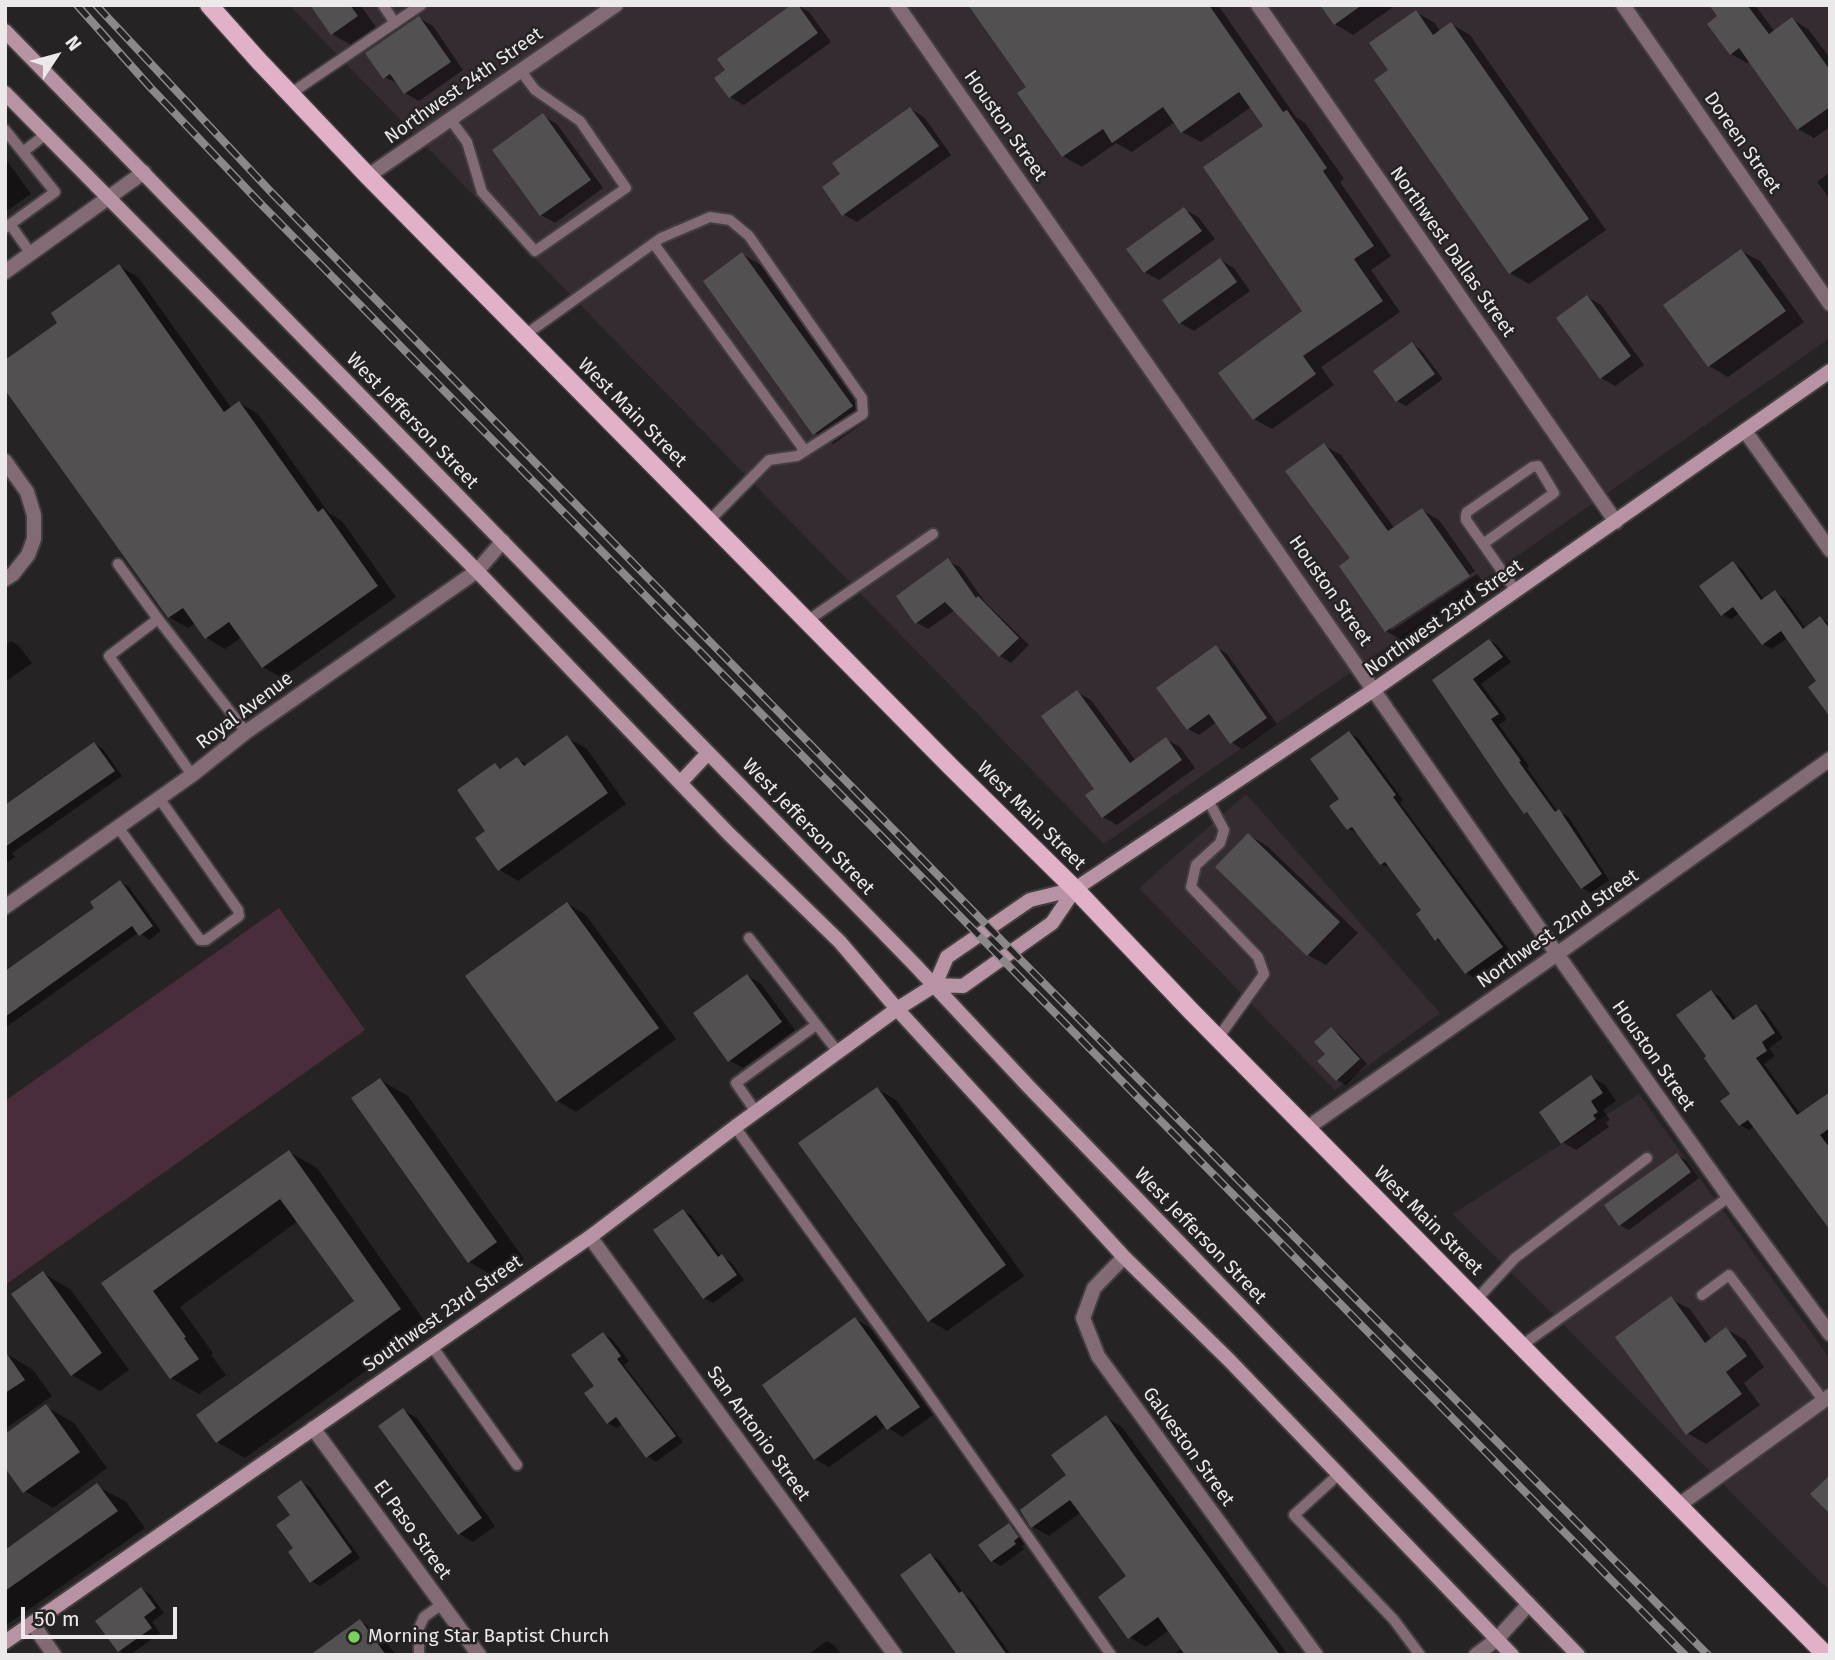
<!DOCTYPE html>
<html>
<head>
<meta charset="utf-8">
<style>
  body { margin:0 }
  #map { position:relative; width:1835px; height:1660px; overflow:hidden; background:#262325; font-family:"Fira Sans",sans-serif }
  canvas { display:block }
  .frame { position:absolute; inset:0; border:7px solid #ebe9ea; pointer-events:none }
  .north { position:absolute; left:21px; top:21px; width:70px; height:70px; -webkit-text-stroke:5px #262325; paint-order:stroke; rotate:54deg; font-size:19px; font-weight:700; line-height:28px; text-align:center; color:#ebe9ea }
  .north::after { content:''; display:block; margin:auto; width:24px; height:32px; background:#ebe9ea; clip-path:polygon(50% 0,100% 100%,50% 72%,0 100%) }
  .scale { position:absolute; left:21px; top:1607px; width:156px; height:32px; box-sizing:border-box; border:4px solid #ebe9ea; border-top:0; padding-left:9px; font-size:21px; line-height:24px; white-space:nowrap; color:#ebe9ea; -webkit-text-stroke:5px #262325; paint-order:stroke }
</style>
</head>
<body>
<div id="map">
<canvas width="1835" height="1660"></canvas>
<div class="frame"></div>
<div class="north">N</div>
<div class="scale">50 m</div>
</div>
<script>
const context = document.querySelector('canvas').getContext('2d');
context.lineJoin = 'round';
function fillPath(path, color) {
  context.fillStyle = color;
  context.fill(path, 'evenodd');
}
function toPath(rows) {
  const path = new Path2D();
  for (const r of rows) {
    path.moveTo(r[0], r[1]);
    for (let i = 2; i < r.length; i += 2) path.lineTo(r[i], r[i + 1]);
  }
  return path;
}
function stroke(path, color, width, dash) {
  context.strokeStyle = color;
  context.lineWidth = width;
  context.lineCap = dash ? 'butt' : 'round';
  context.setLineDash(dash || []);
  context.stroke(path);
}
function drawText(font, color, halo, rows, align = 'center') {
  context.font = font + ' "Fira Sans",sans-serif';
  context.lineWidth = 5;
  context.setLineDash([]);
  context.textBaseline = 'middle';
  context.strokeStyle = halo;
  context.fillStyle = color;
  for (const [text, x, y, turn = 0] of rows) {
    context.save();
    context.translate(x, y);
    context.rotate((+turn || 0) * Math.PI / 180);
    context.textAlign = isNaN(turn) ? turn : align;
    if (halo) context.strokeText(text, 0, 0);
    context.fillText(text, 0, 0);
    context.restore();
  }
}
fillPath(toPath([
  [289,5,1830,5,1830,338,1104,844],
  [1246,794,1440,1013,1335,1090,1139,888],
  [1639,1094,1830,1359,1830,1591,1453,1214]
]), '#352c31');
fillPath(toPath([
  [279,908,365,1030,5,1285,5,1101]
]), '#4a2d3b');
fillPath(toPath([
  [312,5,360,5,376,27,351,45,332,34],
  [797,5,809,12,831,42,744,105,730,97],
  [971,5,1218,5,1296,117,1305,123,1344,179,1340,182,1391,256,1371,270,1400,312,1321,367,1334,385,1272,429,1254,419,1305,312,1265,127,1251,107,1201,142,1182,132,1175,122,1132,152,1116,143,1082,167,1063,156,1028,88],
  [1322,5,1396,5,1353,35,1335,24],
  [1711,5,1755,5,1775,32,1792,19,1808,29,1830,58,1830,127,1814,138,1798,129,1750,61,1747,63,1731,54,1720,17],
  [1416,12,1435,23,1440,31,1451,24,1470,35,1606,230,1529,284,1510,273,1376,80,1390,70],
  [419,18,433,26,463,70,419,101,405,93,399,84,384,77],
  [911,109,924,117,951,155,857,222,843,214,843,174],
  [543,116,557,124,603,188,555,223,541,215],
  [5,158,31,194,5,212],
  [1830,172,1830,199,1817,182],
  [1184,209,1198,217,1215,239,1159,280,1145,272],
  [1741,251,1760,261,1804,322,1728,377,1709,366],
  [742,254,761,265,870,418,833,444,815,433],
  [1220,260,1234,268,1250,291,1194,331,1180,323],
  [119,266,138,277,232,409,240,403,258,414,329,513,342,521,396,597,282,678,263,667,242,637,225,649,207,638,196,622,188,628,169,617,60,323],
  [1587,297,1601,305,1644,365,1615,386,1601,378],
  [1412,344,1421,350,1443,379,1406,406,1397,401],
  [1324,445,1341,455,1395,529,1422,510,1439,520,1475,571,1391,626,1391,631,1477,574,1486,586,1403,641,1386,631,1353,558],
  [948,561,960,567,985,602,1029,645,1011,663,1000,656,955,610,928,629,916,622],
  [1733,564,1742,569,1764,600,1775,592,1784,598,1806,629,1821,618,1830,624,1830,714,1819,681,1787,638,1772,649,1763,644,1740,613,1731,619,1722,614],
  [11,641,19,646,32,663,5,682,5,645],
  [1490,641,1498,646,1511,662,1481,684,1507,719,1499,725,1529,766,1527,768,1558,812,1568,816,1609,880,1591,893,1582,888,1532,816,1526,812,1435,681],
  [1216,647,1227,654,1277,724,1242,749,1231,742,1217,722,1199,735,1188,729],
  [1077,692,1091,700,1136,761,1166,739,1180,747,1195,768,1117,825,1103,817,1088,796,1097,789],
  [1349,733,1358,738,1403,800,1400,803,1511,952,1475,978,1466,973,1445,945,1436,939,1423,911,1391,868,1381,864,1359,833,1348,829,1341,799],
  [567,738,586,748,626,804,518,881,500,870,477,839,488,831,495,765,503,769,517,759,528,765],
  [94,744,103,749,122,776,12,853,15,857,5,864,5,808],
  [1249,835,1267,846,1358,933,1326,965,1308,955],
  [120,882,129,887,161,931,149,940,139,932,5,1028,5,987,96,908],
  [568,904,586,915,676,1039,576,1112,558,1101,468,977],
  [748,976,761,984,795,1030,743,1068,729,1060],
  [1711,992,1720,997,1737,1020,1756,1006,1765,1012,1783,1038,1769,1048,1775,1056,1764,1064,1801,1115,1830,1100,1830,1139,1828,1140,1830,1143,1830,1228,1754,1126,1749,1130,1740,1125],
  [1331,1029,1340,1035,1367,1064,1346,1085,1337,1080,1328,1054],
  [1591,1077,1605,1085,1616,1101,1603,1110,1610,1120,1606,1123,1609,1127,1576,1150,1562,1142],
  [380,1080,408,1096,524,1259,497,1278,469,1262],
  [877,1089,896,1100,1024,1276,947,1331,929,1320],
  [289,1152,317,1168,428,1326,245,1458,217,1442,356,1302,298,1221,180,1307,213,1353,211,1355,226,1375,199,1394,171,1378,103,1284],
  [1677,1155,1686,1160,1699,1178,1629,1230,1620,1225],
  [683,1211,692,1216,721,1256,731,1262,744,1280,713,1303,704,1298],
  [43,1273,71,1290,129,1370,100,1391,72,1375],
  [1671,1299,1690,1309,1712,1340,1726,1329,1745,1340,1764,1367,1744,1383,1760,1405,1706,1444,1687,1433],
  [855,1319,869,1327,933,1415,902,1437,886,1426,829,1467,815,1459],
  [604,1334,612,1339,629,1361,624,1365,683,1442,656,1462,647,1456,623,1423,617,1428,608,1423,596,1386],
  [5,1353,33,1370,52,1396,5,1429],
  [46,1407,74,1423,107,1468,53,1508,25,1491],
  [403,1410,417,1418,495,1526,473,1542,459,1534],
  [1106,1417,1122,1427,1288,1655,1173,1655,1182,1648,1169,1630,1146,1647,1129,1637,1128,1576,1081,1512,1049,1536,1033,1527],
  [301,1482,310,1487,360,1558,320,1586,311,1581,292,1515],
  [97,1486,126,1502,145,1528,5,1626,5,1550],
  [1009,1525,1018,1530,1027,1543,1022,1546,1024,1549,1001,1566,992,1561],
  [930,1555,940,1561,965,1595,971,1599,1011,1655,960,1655],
  [141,1589,150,1594,164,1613,152,1622,160,1633,130,1655,126,1655,119,1651],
  [360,1621,379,1632,396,1655,313,1655],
  [827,1641,835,1646,842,1655,807,1655]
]), '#0007');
fillPath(toPath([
  [310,5,350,5,358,16,331,35],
  [791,5,798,5,818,33,729,98,714,78,725,70,717,59],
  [968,5,1209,5,1283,112,1287,110,1327,168,1323,171,1374,246,1354,259,1383,301,1303,356,1316,374,1253,420,1218,373,1302,311,1203,167,1263,126,1239,92,1181,133,1163,107,1112,143,1103,129,1062,157,1017,93,1026,87],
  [1320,5,1362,5,1334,25],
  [1709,5,1747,5,1769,34,1792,17,1830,70,1830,107,1797,130,1739,48,1730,55,1707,24,1717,16],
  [1416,10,1433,35,1451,22,1589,219,1509,274,1374,80,1388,70,1369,43],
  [419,16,451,62,404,94,390,74,383,79,365,53],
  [910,107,939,146,842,216,822,187,840,174,832,163],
  [543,113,591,180,540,216,492,150],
  [1184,207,1202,231,1144,273,1126,249],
  [1741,249,1786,311,1708,367,1663,305],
  [742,252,853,406,813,435,703,281],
  [1220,258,1237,282,1179,324,1162,300],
  [119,264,224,412,239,401,318,512,323,508,378,586,262,668,229,622,205,639,183,608,168,618,5,390,5,360,57,323,51,313],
  [1587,295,1631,356,1600,379,1556,318],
  [1412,342,1435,374,1396,402,1373,371],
  [1324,443,1388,531,1422,508,1470,576,1385,632,1339,566,1350,558,1285,471],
  [948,558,976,598,978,596,1019,638,999,657,945,602,915,624,896,596],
  [1733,561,1761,600,1775,590,1803,629,1820,616,1830,629,1830,717,1808,687,1816,681,1781,631,1762,645,1733,607,1721,616,1699,586],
  [1489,639,1503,657,1473,679,1499,714,1491,719,1521,761,1519,762,1555,812,1559,809,1602,874,1581,889,1527,812,1524,814,1504,786,1432,680],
  [1216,645,1267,718,1230,744,1209,714,1187,730,1156,688],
  [1077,690,1130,763,1166,737,1182,760,1102,818,1085,795,1094,789,1041,716],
  [1349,731,1396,795,1393,797,1503,947,1465,974,1438,938,1435,941,1416,914,1421,910,1385,862,1380,865,1352,827,1347,830,1329,806,1339,799,1310,759],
  [567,735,608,793,498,871,475,838,485,831,457,790,495,763,500,769,517,757,524,766],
  [94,742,115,771,5,847,5,805],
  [1248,833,1340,922,1307,956,1215,867],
  [120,880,153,926,139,936,132,926,5,1017,5,971,94,908,90,902],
  [567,902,659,1028,556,1102,465,976],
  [747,974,782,1022,728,1062,693,1013],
  [1711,990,1733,1020,1756,1004,1775,1033,1762,1042,1767,1051,1756,1058,1797,1115,1830,1092,1830,1128,1820,1135,1830,1148,1830,1230,1748,1120,1739,1126,1720,1101,1730,1094,1704,1058,1706,1056,1676,1015],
  [1331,1027,1360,1059,1336,1081,1317,1061,1325,1054,1314,1042],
  [1591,1075,1603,1093,1591,1101,1598,1112,1593,1115,1596,1119,1561,1144,1539,1112],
  [380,1078,497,1242,468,1263,351,1098],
  [877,1087,1006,1265,928,1322,798,1143],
  [289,1150,401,1309,216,1443,196,1415,354,1301,280,1199,153,1291,186,1337,184,1338,199,1359,170,1379,101,1283],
  [1677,1153,1691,1172,1619,1226,1604,1205],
  [683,1209,718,1257,722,1254,737,1275,703,1299,653,1230],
  [43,1271,102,1353,71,1376,11,1294],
  [1671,1296,1705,1343,1726,1327,1747,1356,1726,1372,1742,1394,1686,1435,1615,1337],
  [855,1317,920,1407,887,1430,876,1415,814,1460,762,1385],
  [603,1332,621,1356,617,1359,676,1436,646,1458,616,1417,607,1424,584,1393,594,1386,571,1355],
  [5,1351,25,1380,5,1393],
  [46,1404,80,1452,23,1493,5,1468,5,1434],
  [403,1408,482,1518,458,1535,378,1426],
  [1106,1415,1134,1455,1280,1655,1185,1655,1158,1617,1128,1639,1098,1597,1126,1576,1070,1500,1031,1528,1020,1510,1066,1475,1051,1455],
  [1830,1475,1830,1514,1810,1494],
  [301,1480,352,1552,310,1583,288,1552,293,1548,276,1525,290,1515,277,1497],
  [97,1483,118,1511,5,1591,5,1550],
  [1009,1523,1019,1537,1014,1541,1016,1544,991,1562,978,1545],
  [930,1553,959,1593,962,1591,1007,1655,957,1655,900,1575],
  [141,1587,156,1608,144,1617,152,1628,118,1652,95,1621],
  [360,1619,386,1655,310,1655]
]), '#535051');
const lane = toPath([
  [383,5,395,23],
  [290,94,421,5],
  [450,119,467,142,482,192,535,251,626,188,580,121,535,90,521,71],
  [5,130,55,192,5,228],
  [23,152,46,134],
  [10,224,31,254],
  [654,244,805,451],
  [525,335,661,238,710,217,730,220,749,236,862,398,863,414,797,456,769,460,709,521],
  [1483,544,1554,493,1538,466,1532,467,1467,512,1466,515,1466,520,1483,544,1516,591],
  [118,564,158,619],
  [807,621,933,534],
  [192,775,109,656,158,619,246,732],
  [1208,800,1224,830,1220,843,1196,865,1191,887,1258,957,1264,974,1218,1038],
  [118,827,200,940,206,940,239,916,238,910,159,798],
  [749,938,838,1052],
  [756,1112,736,1083,816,1025],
  [735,1127,918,1380,1111,1655],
  [1702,1295,1729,1275,1823,1400],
  [1476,1300,1515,1258,1647,1158],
  [431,1345,517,1465],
  [1521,1346,1729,1197],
  [1339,1474,1294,1515,1394,1620,1420,1655],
  [419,1655,419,1628,424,1617,442,1604]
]);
const street = toPath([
  [897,5,1557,954,1729,1197,1830,1334],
  [1258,5,1616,522],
  [1623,5,1830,304],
  [368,176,616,5],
  [5,272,144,172],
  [1745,431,1830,550],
  [5,461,27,492,34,515,34,539,28,555,13,574,5,579],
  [5,907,192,775,246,732,477,571,503,541],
  [1307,1128,1557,954,1830,759],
  [590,1237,895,1655],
  [1124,1257,1094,1288,1083,1318,1098,1356,1316,1655],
  [313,1428,479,1655],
  [1679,1505,1830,1396],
  [32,1623,54,1655],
  [1476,1655,1497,1639,1529,1604]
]);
const secondary = toPath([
  [5,31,915,965,1029,1087,1578,1655],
  [5,93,477,571,729,834,840,942,897,1009,1124,1257,1230,1361,1512,1655],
  [680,783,708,753],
  [935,985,963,986,1052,923,1075,889],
  [5,1642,590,1237,735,1127,897,1009,935,985,947,957,1030,900,1075,889,1375,689,1830,371]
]);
const primary = toPath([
  [209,5,259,61,368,176,951,767,1075,889,1191,1011,1826,1655]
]);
stroke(lane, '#423f41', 14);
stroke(street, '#423f41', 18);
stroke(secondary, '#423f41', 18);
stroke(primary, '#423f41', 21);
stroke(lane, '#826b75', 10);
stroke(street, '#826b75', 14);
stroke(secondary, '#b793a3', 14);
stroke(primary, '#e1b1c7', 18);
const rail = toPath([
  [77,5,150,87,259,202,1685,1655],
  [96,5,270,191,1013,952,1708,1655]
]);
stroke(rail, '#8b888a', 8);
stroke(rail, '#262325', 5, [16]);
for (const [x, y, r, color] of [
  [354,1637,7,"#76d25a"]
]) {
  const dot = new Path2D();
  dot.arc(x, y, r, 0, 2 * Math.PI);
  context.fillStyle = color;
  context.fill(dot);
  stroke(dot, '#262325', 2.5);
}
drawText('19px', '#ebe9ea', '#262325', [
  ["Northwest 24th Street",464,86,-35],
  ["Houston Street",1005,126,55],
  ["Doreen Street",1742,143,55],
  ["Northwest Dallas Street",1452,252,55],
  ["West Main Street",632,413,45],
  ["West Jefferson Street",412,421,46],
  ["Houston Street",1330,591,55],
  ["Northwest 23rd Street",1444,618,-35],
  ["Royal Avenue",245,711,-37],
  ["West Main Street",1031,816,45],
  ["West Jefferson Street",808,827,46],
  ["Northwest 22nd Street",1558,929,-35],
  ["Houston Street",1653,1056,55],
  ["West Main Street",1428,1221,45],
  ["West Jefferson Street",1200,1236,46],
  ["Southwest 23rd Street",443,1314,-35],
  ["San Antonio Street",758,1434,54],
  ["Galveston Street",1188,1447,54],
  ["El Paso Street",412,1530,54]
]);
drawText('19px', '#ebe9ea', '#262325', [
  ["Morning Star Baptist Church",368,1637]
], 'left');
</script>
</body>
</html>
